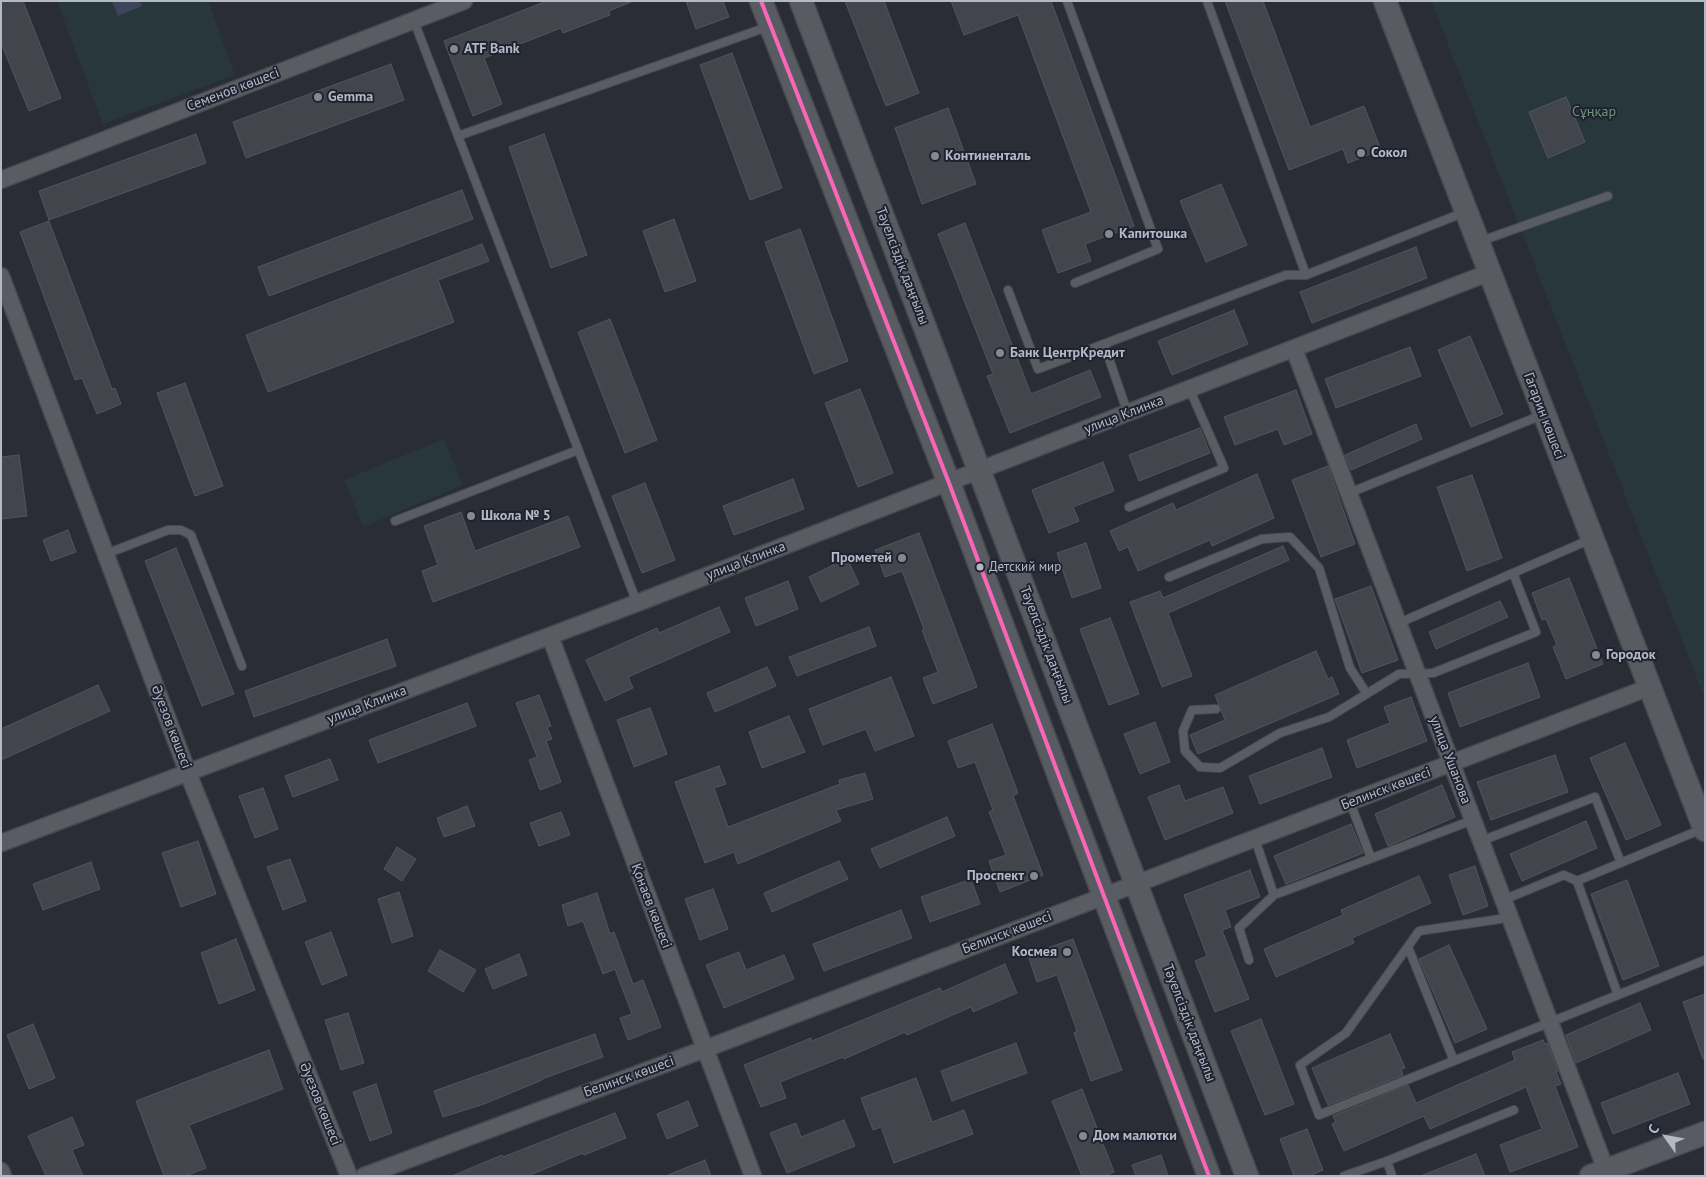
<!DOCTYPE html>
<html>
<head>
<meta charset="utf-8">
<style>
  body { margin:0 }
  #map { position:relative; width:1706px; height:1177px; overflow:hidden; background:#2a2d35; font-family:"PT Sans",sans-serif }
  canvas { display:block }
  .frame { position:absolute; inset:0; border:2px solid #b4b9c6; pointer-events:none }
  .north { position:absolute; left:1641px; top:1112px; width:50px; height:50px; -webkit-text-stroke:4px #1e232f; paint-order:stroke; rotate:302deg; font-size:14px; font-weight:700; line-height:20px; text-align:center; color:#b4b9c6 }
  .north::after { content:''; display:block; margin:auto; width:18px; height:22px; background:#b4b9c6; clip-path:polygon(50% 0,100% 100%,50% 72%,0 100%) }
</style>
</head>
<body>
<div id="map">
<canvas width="1706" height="1177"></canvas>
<div class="frame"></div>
<div class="north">С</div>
</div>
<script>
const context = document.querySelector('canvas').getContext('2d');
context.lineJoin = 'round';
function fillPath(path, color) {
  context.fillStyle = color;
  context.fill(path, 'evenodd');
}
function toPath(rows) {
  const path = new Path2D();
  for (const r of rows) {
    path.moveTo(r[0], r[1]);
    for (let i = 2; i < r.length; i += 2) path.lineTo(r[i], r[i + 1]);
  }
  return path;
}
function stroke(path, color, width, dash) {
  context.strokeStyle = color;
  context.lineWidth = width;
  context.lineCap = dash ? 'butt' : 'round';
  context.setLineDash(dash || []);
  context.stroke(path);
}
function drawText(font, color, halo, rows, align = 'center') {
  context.font = font + ' "PT Sans",sans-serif';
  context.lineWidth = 4;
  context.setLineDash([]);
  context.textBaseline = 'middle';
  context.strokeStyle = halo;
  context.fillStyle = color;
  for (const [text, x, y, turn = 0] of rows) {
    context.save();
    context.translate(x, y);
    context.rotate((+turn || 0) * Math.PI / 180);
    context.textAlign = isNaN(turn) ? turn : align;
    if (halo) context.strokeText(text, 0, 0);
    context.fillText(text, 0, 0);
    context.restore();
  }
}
fillPath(toPath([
  [57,1,208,1,235,75,103,124],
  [1431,1,1705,1,1705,699],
  [444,439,463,485,363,527,344,480]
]), '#28373b');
fillPath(toPath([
  [112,1,140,1,142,6,118,16]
]), '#3b465d');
const building = toPath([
  [1,1,23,1,61,98,29,111,1,43,1,1],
  [547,1,631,2,609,11,610,15,563,33,561,28,484,58,502,104,473,116,444,41,547,1],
  [686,1,723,1,729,17,696,29,686,1],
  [845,1,884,1,919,93,886,106,845,1],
  [951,1,1051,1,1134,226,1085,244,1091,261,1058,273,1042,230,1091,212,1018,15,964,35,951,1],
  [1225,1,1263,1,1310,127,1364,106,1381,150,1348,163,1343,149,1289,170,1225,1],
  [732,53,782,188,750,200,700,65,732,53],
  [391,64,404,100,246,158,233,122,391,64],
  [1566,97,1585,142,1548,158,1529,112,1566,97],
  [948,108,976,184,922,204,895,128,948,108],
  [196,134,206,163,49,220,39,191,196,134],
  [544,134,587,255,551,268,509,147,544,134],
  [1221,184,1247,245,1206,262,1180,201,1221,184],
  [462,190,473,219,269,296,258,267,462,190],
  [674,219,696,281,665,292,643,231,674,219],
  [49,221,112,389,115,388,121,404,97,414,82,378,75,380,20,232,49,221],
  [965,223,1031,394,1090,370,1101,397,1010,433,987,376,993,374,938,234,965,223],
  [800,229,848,361,814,374,765,242,800,229],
  [482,244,489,261,438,280,454,322,268,392,246,335,482,244],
  [1416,247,1427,278,1312,323,1300,292,1416,247],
  [1234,310,1248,344,1172,375,1158,341,1234,310],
  [610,319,657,440,625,453,578,332,610,319],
  [1470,336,1503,414,1471,427,1438,350,1470,336],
  [1410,347,1421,376,1336,408,1325,379,1410,347],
  [185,383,223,486,195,496,157,393,185,383],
  [860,389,893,473,858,487,825,403,860,389],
  [1296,390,1312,434,1284,445,1278,429,1235,445,1224,417,1296,390],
  [1416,424,1422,439,1351,470,1345,455,1416,424],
  [1200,428,1210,453,1139,481,1129,455,1200,428],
  [19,455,27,516,1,519,1,457,19,455],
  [1103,462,1114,491,1073,507,1079,521,1049,533,1032,490,1103,462],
  [1328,466,1355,544,1321,557,1292,480,1328,466],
  [1257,474,1274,518,1212,546,1210,540,1138,571,1128,547,1119,551,1110,531,1173,503,1176,510,1257,474],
  [1472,475,1502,558,1467,571,1437,487,1472,475],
  [793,479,804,509,734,535,723,506,793,479],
  [645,483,675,560,642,573,612,496,645,483],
  [461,512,475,551,568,516,580,547,433,602,422,571,438,565,424,526,461,512],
  [68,530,76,552,51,561,43,540,68,530],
  [919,533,977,687,933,704,923,678,938,672,922,630,924,629,902,571,885,577,875,550,919,533],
  [1086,543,1101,588,1072,598,1057,553,1086,543],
  [1283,546,1289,560,1168,613,1192,676,1162,687,1130,602,1160,591,1163,598,1283,546],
  [176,548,234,694,202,706,145,561,176,548],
  [847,558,859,584,821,602,809,577,847,558],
  [1569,578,1603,664,1566,679,1553,647,1557,645,1546,619,1542,620,1532,593,1569,578],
  [788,581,798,609,756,626,745,598,788,581],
  [1371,586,1398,660,1362,673,1335,599,1371,586],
  [1500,601,1508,617,1436,649,1429,632,1500,601],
  [719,607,730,632,628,677,633,688,605,701,586,660,657,628,659,633,719,607],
  [1110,618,1139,694,1109,705,1080,629,1110,618],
  [869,627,876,646,797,676,789,657,869,627],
  [387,639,396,666,254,717,245,691,387,639],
  [1316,651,1328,679,1332,677,1339,694,1198,754,1190,735,1225,720,1215,695,1316,651],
  [1528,663,1540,697,1460,727,1448,693,1528,663],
  [767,667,776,686,715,712,707,693,767,667],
  [891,677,914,736,875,751,866,729,823,745,809,709,891,677],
  [98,685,110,711,1,760,1,729,98,685],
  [539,695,551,726,547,727,552,739,546,741,561,782,540,790,529,760,537,757,516,703,539,695],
  [1411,697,1427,741,1357,768,1347,740,1390,723,1384,707,1411,697],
  [467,703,476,726,378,763,369,740,467,703],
  [650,708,667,754,634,767,617,720,650,708],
  [789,716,805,752,762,768,749,732,789,716],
  [1155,722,1170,762,1140,774,1124,734,1155,722],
  [992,724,1018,793,1013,796,1043,875,1000,892,989,861,1006,855,989,812,993,810,975,762,958,768,948,741,992,724],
  [1625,743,1661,825,1626,840,1590,758,1625,743],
  [1322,748,1332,777,1260,804,1249,776,1322,748],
  [1555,755,1568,792,1491,820,1477,782,1555,755],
  [330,759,338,780,293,797,285,776,330,759],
  [719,766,726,784,714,788,728,827,840,784,839,780,865,773,873,799,836,810,841,821,738,864,734,852,705,863,675,782,719,766],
  [1179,785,1185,801,1223,787,1233,813,1165,840,1148,797,1179,785],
  [1442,785,1455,817,1388,846,1375,814,1442,785],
  [263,788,278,829,255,838,239,796,263,788],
  [467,806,475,826,444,837,437,818,467,806],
  [561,812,570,835,539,846,530,823,561,812],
  [947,817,955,836,880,868,871,849,947,817],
  [1586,821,1597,848,1522,881,1510,854,1586,821],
  [1351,824,1363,853,1286,884,1274,856,1351,824],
  [198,841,216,894,181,907,162,853,198,841],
  [397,847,416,859,402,881,384,869,397,847],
  [290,859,306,901,283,910,267,867,290,859],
  [839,861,848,879,772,912,764,893,839,861],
  [91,862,100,889,43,910,33,884,91,862],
  [1475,866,1488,906,1463,915,1449,875,1475,866],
  [1250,870,1260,897,1225,910,1231,927,1222,930,1249,999,1215,1012,1195,961,1207,956,1184,895,1250,870],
  [1419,876,1431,903,1352,938,1354,943,1276,977,1264,949,1343,915,1341,910,1419,876],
  [971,879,980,904,930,922,921,897,971,879],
  [1627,880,1659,966,1623,980,1591,894,1627,880],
  [713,889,728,929,700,940,685,899,713,889],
  [399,892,413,936,392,943,378,899,399,892],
  [597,893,610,934,614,932,633,984,643,980,661,1027,628,1040,620,1018,632,1014,615,969,603,974,583,921,568,926,562,905,597,893],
  [901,910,912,938,824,971,813,944,901,910],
  [331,932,347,975,322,985,305,942,331,932],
  [236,939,255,990,219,1004,201,953,236,939],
  [1073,939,1122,1070,1091,1081,1074,1033,1077,1031,1057,975,1037,982,1028,955,1073,939],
  [1449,945,1487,1029,1455,1043,1419,959,1449,945],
  [440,950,476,970,463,992,428,971,440,950],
  [739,952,746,970,784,955,794,979,724,1008,706,965,739,952],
  [519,954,527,975,493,989,485,969,519,954],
  [1005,964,1017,993,973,1012,971,1007,907,1035,905,1032,844,1059,843,1057,780,1082,786,1098,761,1107,744,1065,811,1038,812,1041,940,988,942,992,1005,964],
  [1705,994,1705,1059,1703,1059,1683,1002,1705,994],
  [1640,1003,1651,1030,1576,1063,1566,1035,1640,1003],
  [348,1013,364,1063,341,1070,325,1020,348,1013],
  [1261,1019,1294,1104,1265,1115,1231,1031,1261,1019],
  [33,1024,55,1078,29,1089,7,1035,33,1024],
  [595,1034,603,1057,542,1079,542,1080,484,1104,443,1117,434,1091,595,1034],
  [1390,1034,1405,1068,1401,1069,1403,1075,1328,1105,1312,1068,1390,1034],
  [1543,1040,1545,1044,1547,1043,1558,1071,1556,1072,1561,1084,1555,1086,1578,1147,1510,1172,1500,1145,1542,1129,1526,1087,1430,1129,1424,1116,1344,1151,1332,1124,1336,1122,1333,1116,1408,1085,1416,1103,1515,1060,1512,1052,1543,1040],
  [1016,1043,1027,1073,952,1101,941,1071,1016,1043],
  [269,1050,283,1089,189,1125,206,1168,185,1176,164,1176,136,1101,269,1050],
  [1678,1073,1690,1104,1613,1134,1601,1103,1678,1073],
  [916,1078,932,1122,964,1110,973,1134,894,1163,881,1127,873,1130,861,1098,916,1078],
  [376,1084,392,1133,370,1141,353,1092,376,1084],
  [1082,1089,1114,1172,1105,1176,1082,1176,1052,1101,1082,1089],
  [688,1101,698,1126,667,1139,657,1114,688,1101],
  [615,1113,626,1138,584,1155,583,1153,528,1176,452,1176,502,1155,503,1157,615,1113],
  [72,1117,84,1145,72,1150,83,1176,46,1176,28,1136,72,1117],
  [844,1120,855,1146,787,1173,770,1133,796,1123,801,1137,844,1120],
  [1307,1129,1323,1170,1309,1176,1294,1176,1280,1139,1307,1129],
  [1476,1154,1485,1176,1423,1176,1423,1175,1476,1154],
  [1161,1155,1168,1176,1136,1176,1132,1165,1161,1155],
  [705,1160,711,1176,668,1176,668,1175,705,1160]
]);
fillPath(building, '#42454c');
stroke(building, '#52555d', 1);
const lane = toPath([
  [1067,1,1158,249,1075,283],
  [1207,1,1306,275,1465,212],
  [414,21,637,603],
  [458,136,770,26],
  [1481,241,1608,196],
  [1008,290,1038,369,1286,275,1306,275],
  [1104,344,1128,414],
  [1349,493,1542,415],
  [1129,507,1224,468,1190,390],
  [395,521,578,450],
  [106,554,168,530,181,530,191,535,242,666],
  [1169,577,1262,539,1290,537,1319,568,1350,668,1367,694],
  [1399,623,1591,539],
  [1216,709,1192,710,1183,731,1185,751,1200,767,1220,768,1280,733,1329,717,1399,674,1433,673,1536,632,1513,573],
  [1350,802,1371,858],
  [1255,839,1274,895],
  [1481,841,1595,797,1621,863],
  [1577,881,1618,995],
  [1503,900,1564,875,1577,881,1702,829],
  [1509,915,1500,919,1419,931,1346,1033,1300,1065,1319,1115,1705,960],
  [1408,947,1454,1061],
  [1249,960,1239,928,1274,895,1473,820],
  [1387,1161,1514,1110],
  [1344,1176,1387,1161,1392,1176]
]);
const street = toPath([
  [1,180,464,1],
  [1,276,188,773,349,1176],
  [1294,349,1606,1170],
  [550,636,753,1176],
  [1,843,637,603,1488,273],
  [1,1171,3,1176],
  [364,1176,705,1049,1650,687]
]);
const secondary = toPath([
  [761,1,949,483,1209,1176],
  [801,1,1247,1176],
  [1385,1,1705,830],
  [1591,1176,1705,1133]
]);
stroke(lane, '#46484e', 10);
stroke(street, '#46484e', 19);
stroke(secondary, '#46484e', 25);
stroke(lane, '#5a5c63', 8);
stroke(street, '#5a5c63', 16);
stroke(secondary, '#585b62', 22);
stroke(toPath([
  [761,1,949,483,1209,1176]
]), '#fa66b7', 4);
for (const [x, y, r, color] of [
  [454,49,5,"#848893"],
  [318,97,5,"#848893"],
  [1361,153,5,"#848893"],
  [935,156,5,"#848893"],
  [1109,234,5,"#848893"],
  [1000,353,5,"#848893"],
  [471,516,5,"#848893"],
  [902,558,5,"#848893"],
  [980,567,4.5,"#b4b9c6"],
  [1596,655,5,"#848893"],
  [1034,876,5,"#848893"],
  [1067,952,5,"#848893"],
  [1083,1136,5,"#848893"]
]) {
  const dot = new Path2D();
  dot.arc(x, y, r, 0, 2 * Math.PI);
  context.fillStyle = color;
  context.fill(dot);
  stroke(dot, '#1e232f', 2);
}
drawText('13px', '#b4b9c6', '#1e232f', [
  ["Детский мир",989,567]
], 'left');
drawText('bold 14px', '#b4b9c6', '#1e232f', [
  ["ATF Bank",464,49],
  ["Gemma",328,97],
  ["Сокол",1371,153],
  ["Континенталь",945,156],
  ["Капитошка",1119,234],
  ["Банк ЦентрКредит",1010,353],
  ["Школа № 5",481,516],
  ["Прометей",892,558,"right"],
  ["Городок",1606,655],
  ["Проспект",1024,876,"right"],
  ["Космея",1057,952,"right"],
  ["Дом малютки",1093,1136]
], 'left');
drawText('14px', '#b4b9c6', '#1e232f', [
  ["Семенов көшесі",233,90,-21],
  ["Тәуелсіздік даңғылы",902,266,69],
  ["улица Клинка",1124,415,-21],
  ["Гагарин көшесі",1544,416,69],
  ["улица Клинка",746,561,-21],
  ["Тәуелсіздік даңғылы",1046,645,69],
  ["улица Клинка",367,705,-21],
  ["Әуезов көшесі",171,727,69],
  ["улица Ушанова",1450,760,69],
  ["Белинск көшесі",1386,789,-21],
  ["Қонаев көшесі",651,906,69],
  ["Белинск көшесі",1007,933,-21],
  ["Тәуелсіздік даңғылы",1189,1023,69],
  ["Белинск көшесі",629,1077,-20],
  ["Әуезов көшесі",320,1104,68]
]);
drawText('14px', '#6e947a', '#1e232f', [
  ["Сұңқар",1594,112]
]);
</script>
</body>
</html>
